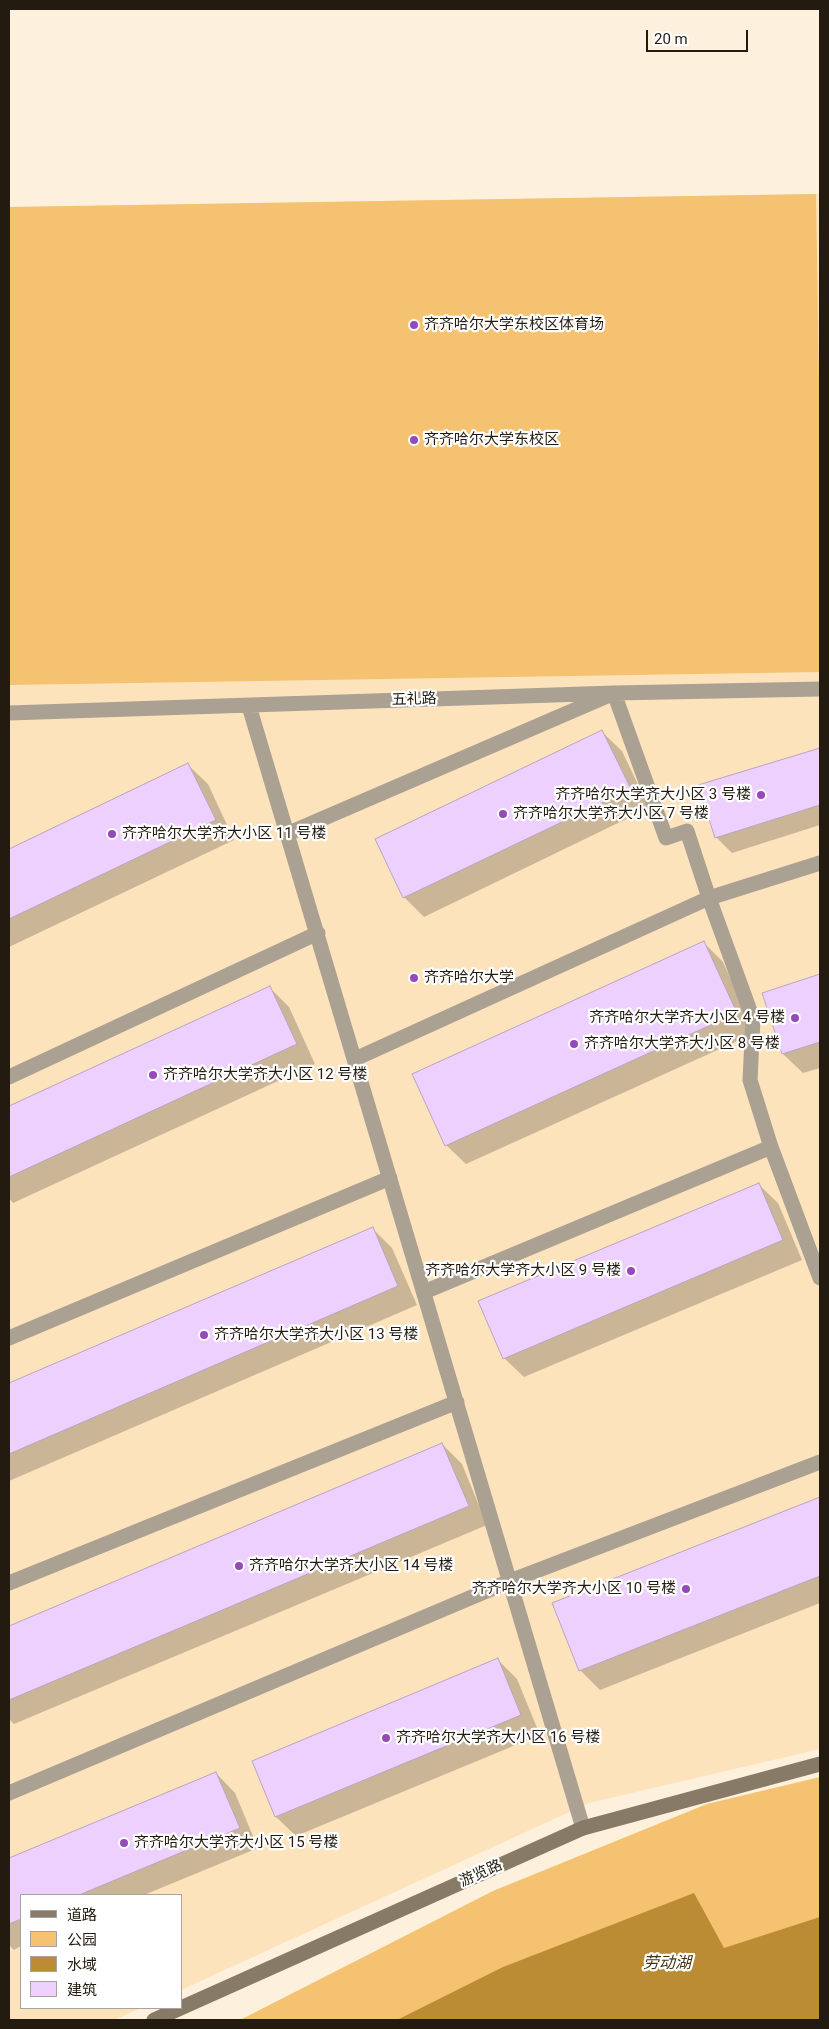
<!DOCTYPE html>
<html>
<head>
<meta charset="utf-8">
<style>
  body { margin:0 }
  #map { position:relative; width:829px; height:2029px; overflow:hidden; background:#fdf0dc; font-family:Roboto,"Noto Sans SC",sans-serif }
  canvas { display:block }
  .frame { position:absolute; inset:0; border:10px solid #231b0f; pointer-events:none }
  .legend { position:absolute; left:20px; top:1894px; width:162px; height:115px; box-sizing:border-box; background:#fff; border:1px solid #a7a49f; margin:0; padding:6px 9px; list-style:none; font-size:15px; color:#231b0f }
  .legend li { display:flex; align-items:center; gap:10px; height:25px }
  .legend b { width:25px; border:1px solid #a7a49f }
  .scale { position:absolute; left:646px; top:30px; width:102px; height:22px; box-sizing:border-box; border:2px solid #231b0f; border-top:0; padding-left:6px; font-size:15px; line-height:18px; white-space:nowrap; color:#231b0f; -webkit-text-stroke:4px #fff; paint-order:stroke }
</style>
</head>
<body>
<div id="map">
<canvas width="829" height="2029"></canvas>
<div class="frame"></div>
<ul class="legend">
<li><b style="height:6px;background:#877a66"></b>道路</li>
<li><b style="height:14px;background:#f4c270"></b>公园</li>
<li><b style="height:14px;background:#bc8c35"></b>水域</li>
<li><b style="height:14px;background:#edd0fe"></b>建筑</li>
</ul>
<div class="scale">20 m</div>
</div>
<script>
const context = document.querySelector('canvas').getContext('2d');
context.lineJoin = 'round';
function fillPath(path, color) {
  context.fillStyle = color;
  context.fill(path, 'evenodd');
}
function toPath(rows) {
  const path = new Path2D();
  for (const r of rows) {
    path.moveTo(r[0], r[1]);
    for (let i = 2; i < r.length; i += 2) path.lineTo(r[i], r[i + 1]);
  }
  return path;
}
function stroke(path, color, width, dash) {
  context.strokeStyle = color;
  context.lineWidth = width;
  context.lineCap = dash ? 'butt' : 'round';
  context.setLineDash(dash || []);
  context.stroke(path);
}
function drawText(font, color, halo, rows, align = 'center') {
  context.font = font + ' Roboto,"Noto Sans SC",sans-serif';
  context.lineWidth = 4.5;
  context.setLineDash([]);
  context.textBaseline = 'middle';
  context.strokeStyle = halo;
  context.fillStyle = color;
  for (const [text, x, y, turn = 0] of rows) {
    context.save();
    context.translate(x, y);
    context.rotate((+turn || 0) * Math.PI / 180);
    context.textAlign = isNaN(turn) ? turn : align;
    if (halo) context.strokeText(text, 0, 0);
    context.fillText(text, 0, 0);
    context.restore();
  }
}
fillPath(toPath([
  [820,194,820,1749,589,1803,181,1990,181,1895,21,1895,21,2008,141,2008,114,2020,9,2020,9,207]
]), '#fde3bc');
fillPath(toPath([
  [816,194,820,443,820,672,9,685,9,207],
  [820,1777,820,2020,240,2020,493,1891,707,1804]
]), '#f4c270');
fillPath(toPath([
  [694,1893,724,1948,820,1917,820,2020,397,2020,503,1967]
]), '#bc8c35');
fillPath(toPath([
  [602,732,622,751,649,808,424,917,404,897,376,840],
  [820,750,820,825,732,853,716,837,700,786],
  [188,765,208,784,234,840,9,947,9,850],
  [704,943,723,962,755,1033,466,1164,446,1145],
  [820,976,820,1068,803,1073,783,1054,764,994],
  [269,987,289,1007,315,1064,13,1203,9,1198,9,1107],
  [758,1184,778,1203,802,1260,524,1377,504,1358],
  [372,1228,392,1248,417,1305,9,1481,9,1385],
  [442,1444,462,1464,487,1525,14,1724,9,1719,9,1628],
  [820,1499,820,1603,600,1690,580,1670,554,1603],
  [498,1660,517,1679,540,1735,296,1836,276,1817,253,1762],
  [216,1773,235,1793,258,1848,144,1895,21,1895,21,1946,14,1950,9,1945,9,1859]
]), '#0003');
const building = toPath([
  [602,730,631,789,403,898,375,839,602,730],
  [820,748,820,805,715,838,698,785,820,748],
  [188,763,216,820,9,919,9,849,188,763],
  [704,941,737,1013,445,1146,412,1074,704,941],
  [820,974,820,1042,782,1054,762,993,820,974],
  [270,986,297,1044,9,1177,9,1106,270,986],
  [759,1183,783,1240,503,1359,478,1301,759,1183],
  [373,1227,398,1286,9,1454,9,1383,373,1227],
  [442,1443,469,1506,9,1700,9,1626,442,1443],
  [820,1497,820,1576,579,1671,552,1603,820,1497],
  [498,1658,521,1715,275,1817,252,1761,498,1658],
  [216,1772,240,1828,79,1895,21,1895,21,1919,9,1924,9,1858,216,1772]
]);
fillPath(building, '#edd0fe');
stroke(building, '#b9a5c4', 1);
stroke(toPath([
  [249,706,583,1828],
  [9,713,614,693,820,689],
  [287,834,614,693,666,838,687,831,709,898,753,1019,750,1080,771,1147,820,1278],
  [355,1059,709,898,820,863],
  [9,1077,318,933],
  [424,1292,771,1147],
  [9,1338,390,1178],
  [9,1583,457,1402],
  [9,1793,510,1581,820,1462]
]), '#aaa193', 15);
stroke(toPath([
  [154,2020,583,1828,820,1764]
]), '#877a66', 15);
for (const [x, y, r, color] of [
  [414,325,5,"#9649ba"],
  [414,440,5,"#9649ba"],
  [761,795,5,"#9649ba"],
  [503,814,5,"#9649ba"],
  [112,834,5,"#9649ba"],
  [414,978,5,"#9649ba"],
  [795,1018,5,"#9649ba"],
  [574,1044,5,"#9649ba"],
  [153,1075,5,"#9649ba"],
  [631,1271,5,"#9649ba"],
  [204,1335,5,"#9649ba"],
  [239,1566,5,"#9649ba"],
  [686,1589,5,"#9649ba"],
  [386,1738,5,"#9649ba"],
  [124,1843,5,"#9649ba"]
]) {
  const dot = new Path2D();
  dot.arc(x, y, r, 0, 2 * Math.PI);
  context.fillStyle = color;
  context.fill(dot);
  stroke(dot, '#fff', 2);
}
drawText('15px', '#231b0f', '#fff', [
  ["齐齐哈尔大学东校区体育场",424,325],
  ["齐齐哈尔大学东校区",424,440],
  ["齐齐哈尔大学齐大小区 3 号楼",751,795,"right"],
  ["齐齐哈尔大学齐大小区 7 号楼",513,814],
  ["齐齐哈尔大学齐大小区 11 号楼",122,834],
  ["齐齐哈尔大学",424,978],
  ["齐齐哈尔大学齐大小区 4 号楼",785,1018,"right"],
  ["齐齐哈尔大学齐大小区 8 号楼",584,1044],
  ["齐齐哈尔大学齐大小区 12 号楼",163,1075],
  ["齐齐哈尔大学齐大小区 9 号楼",621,1271,"right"],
  ["齐齐哈尔大学齐大小区 13 号楼",214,1335],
  ["齐齐哈尔大学齐大小区 14 号楼",249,1566],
  ["齐齐哈尔大学齐大小区 10 号楼",676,1589,"right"],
  ["齐齐哈尔大学齐大小区 16 号楼",396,1738],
  ["齐齐哈尔大学齐大小区 15 号楼",134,1843]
], 'left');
drawText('15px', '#231b0f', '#fff', [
  ["五礼路",414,700,-2],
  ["游览路",481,1874,-24]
]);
drawText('italic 16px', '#48330f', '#fff', [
  ["劳动湖",667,1964]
]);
</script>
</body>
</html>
